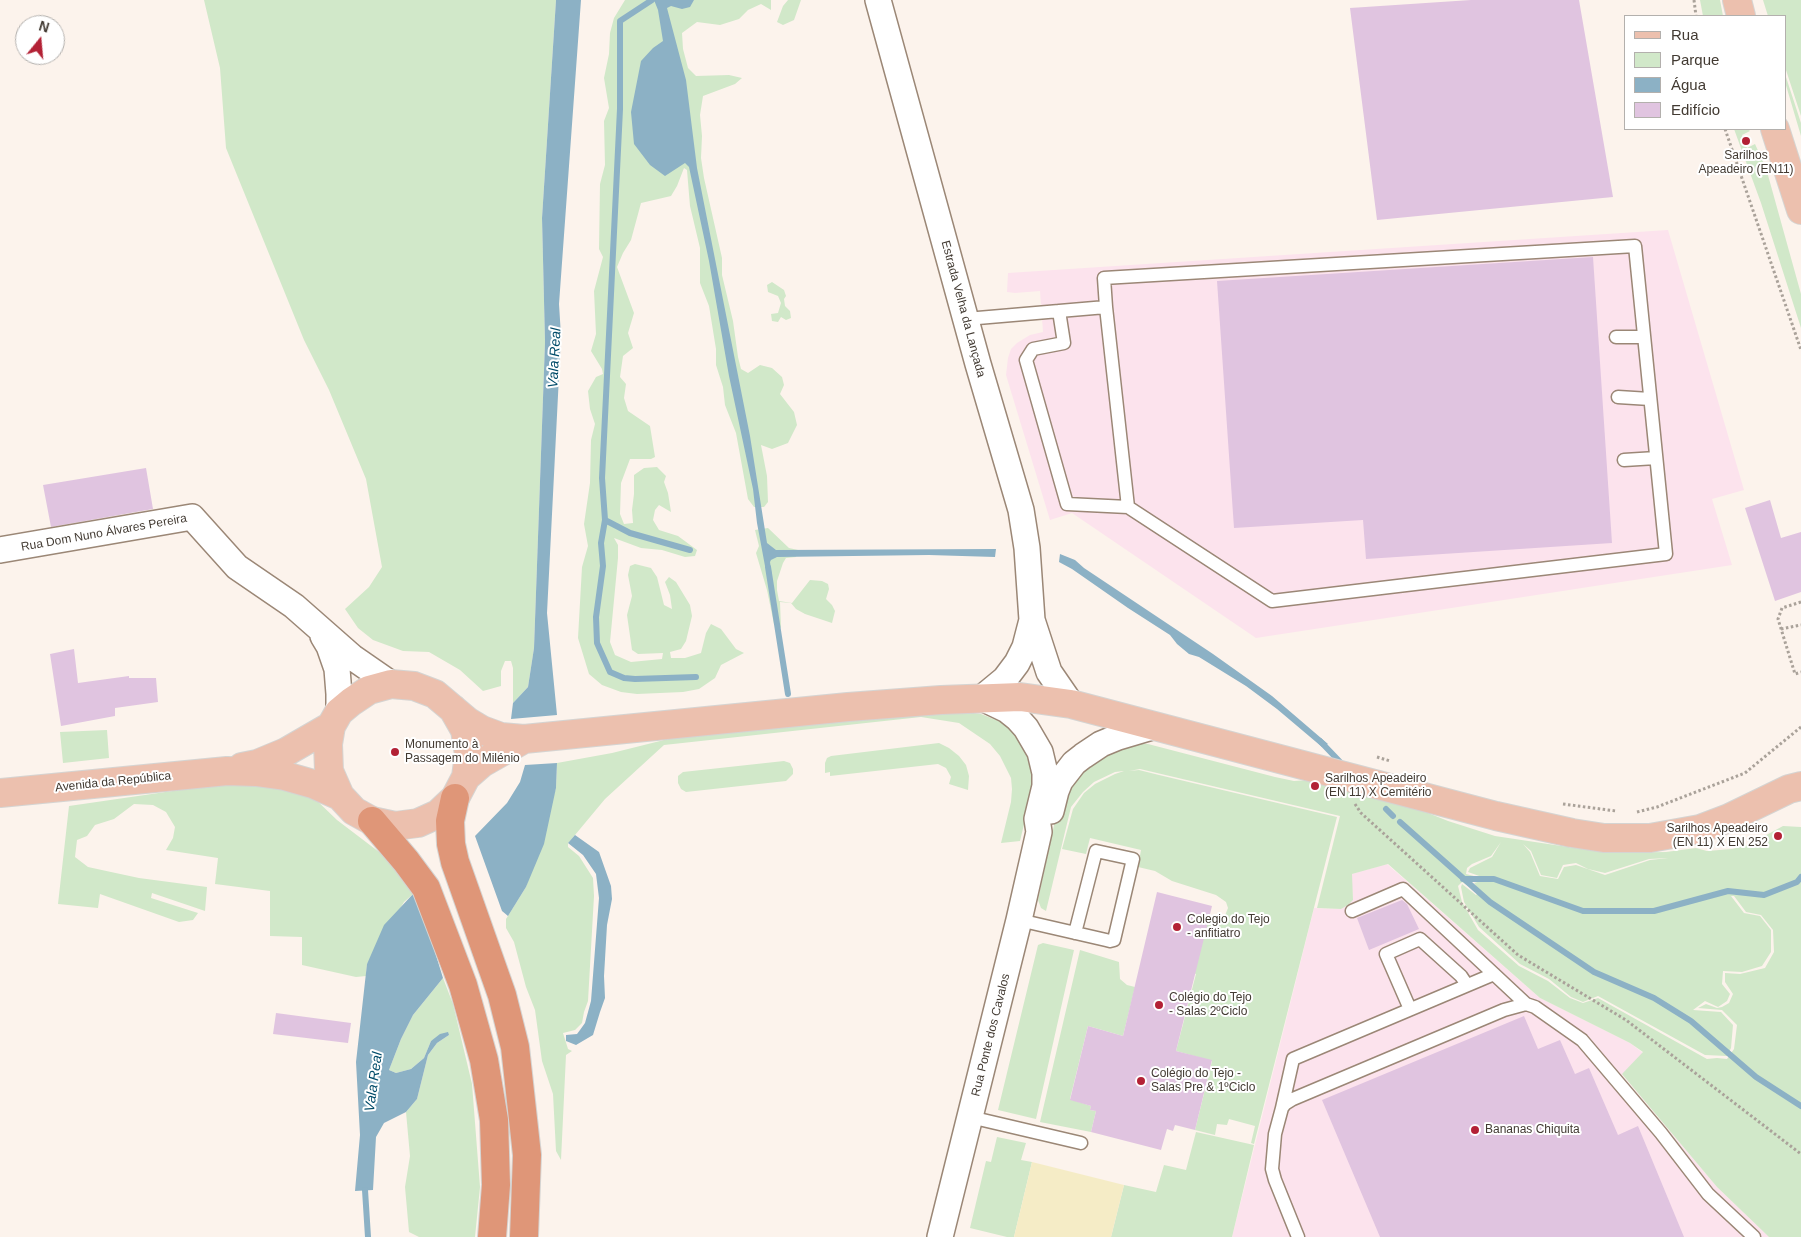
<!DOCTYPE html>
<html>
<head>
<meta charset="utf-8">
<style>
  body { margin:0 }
  #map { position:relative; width:1801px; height:1237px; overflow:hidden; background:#fcf3ec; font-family:Helvetica,sans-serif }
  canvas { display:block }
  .legend { position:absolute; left:1624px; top:15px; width:162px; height:115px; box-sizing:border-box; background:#fff; border:1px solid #b3b0ad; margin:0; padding:6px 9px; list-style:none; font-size:15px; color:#423a32 }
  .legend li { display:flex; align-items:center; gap:10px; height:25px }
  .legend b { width:25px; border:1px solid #b3b0ad }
  .north { position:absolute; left:15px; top:15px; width:50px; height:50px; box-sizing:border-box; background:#fff; border:1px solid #b3b0ad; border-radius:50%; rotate:17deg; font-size:14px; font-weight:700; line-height:20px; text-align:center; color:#423a32 }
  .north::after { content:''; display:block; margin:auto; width:18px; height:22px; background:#b32135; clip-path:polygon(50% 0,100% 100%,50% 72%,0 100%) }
</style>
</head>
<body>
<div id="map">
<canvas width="1801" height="1237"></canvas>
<ul class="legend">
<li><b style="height:6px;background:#ecc0ae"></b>Rua</li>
<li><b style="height:14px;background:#d1e8c9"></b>Parque</li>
<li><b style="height:14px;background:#8cb1c5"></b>Água</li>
<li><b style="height:14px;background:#e0c4e0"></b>Edifício</li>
</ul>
<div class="north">N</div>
</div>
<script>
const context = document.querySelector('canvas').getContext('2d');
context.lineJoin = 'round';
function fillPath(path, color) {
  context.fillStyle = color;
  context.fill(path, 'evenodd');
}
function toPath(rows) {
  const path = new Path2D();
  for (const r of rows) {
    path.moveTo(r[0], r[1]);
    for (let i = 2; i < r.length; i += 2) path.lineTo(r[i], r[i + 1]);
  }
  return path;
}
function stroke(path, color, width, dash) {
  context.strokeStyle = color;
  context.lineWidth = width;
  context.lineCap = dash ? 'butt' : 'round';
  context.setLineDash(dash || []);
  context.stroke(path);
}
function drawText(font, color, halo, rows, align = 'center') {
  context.font = font + ' Helvetica,sans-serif';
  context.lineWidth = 4;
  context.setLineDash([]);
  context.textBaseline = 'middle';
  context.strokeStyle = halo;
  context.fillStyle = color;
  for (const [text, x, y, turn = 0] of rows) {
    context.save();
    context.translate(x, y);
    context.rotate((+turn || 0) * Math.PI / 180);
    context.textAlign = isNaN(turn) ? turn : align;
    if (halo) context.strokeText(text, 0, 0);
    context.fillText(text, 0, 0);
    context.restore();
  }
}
fillPath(toPath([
  [1668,230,1744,490,1712,499,1732,565,1256,638,1072,513,1050,520,1006,375,1008,358,1011,349,1017,343,1030,335,1043,332,1040,291,1015,293,1007,292,1008,273],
  [1387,864,1540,998,1630,1043,1643,1053,1622,1075,1717,1187,1769,1237,1232,1237,1314,908,1341,909,1353,900,1351,874]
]), '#fce3ed');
fillPath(toPath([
  [204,0,556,0,542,218,545,342,534,648,528,687,513,703,513,668,511,661,505,661,501,671,501,686,483,691,460,670,429,652,403,651,373,640,358,628,345,609,369,587,382,567,366,479,329,390,304,340,226,148,220,68],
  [625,0,771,0,771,10,761,4,748,10,739,19,720,25,697,22,682,33,683,49,688,68,696,76,729,75,742,78,735,84,703,96,700,115,702,136,701,158,704,178,722,258,722,275,733,321,738,357,741,369,748,373,760,365,772,368,782,377,784,385,780,394,794,412,797,425,788,443,772,449,761,445,767,476,768,502,764,507,754,507,748,499,736,433,725,405,723,387,716,365,716,349,709,306,700,283,700,248,690,206,687,170,684,168,677,186,671,196,641,203,631,240,623,253,617,267,634,313,628,333,633,348,623,356,620,377,626,384,624,398,628,411,650,426,655,457,651,459,630,459,621,483,620,514,624,524,633,523,632,510,634,494,634,475,644,468,657,467,666,476,664,482,668,493,671,512,659,505,655,510,653,520,659,530,678,536,697,550,695,556,685,557,662,550,641,548,614,538,618,545,618,558,610,642,615,655,631,662,662,659,663,653,638,654,632,650,627,615,632,596,628,575,630,566,635,564,651,568,657,577,664,605,672,609,670,595,665,582,669,577,676,582,690,605,692,616,686,641,681,649,670,652,671,658,685,658,701,653,706,633,711,624,721,629,736,649,744,653,721,665,715,678,699,689,683,692,637,694,621,692,602,685,589,674,578,638,582,567,588,546,584,524,590,483,591,440,595,424,590,409,588,391,596,377,603,374,602,369,591,351,596,334,594,291,603,257,599,249,600,184,605,165,604,121,609,108,604,78,609,54,610,33,614,18],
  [788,0,801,0,794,20,783,25,777,22,783,6],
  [1700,0,1720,0,1723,16,1703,16],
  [1763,0,1801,0,1801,116,1785,67,1785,16,1768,16],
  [1785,74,1801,123,1801,136,1785,82],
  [1734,129,1748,129,1750,131,1742,135,1747,148,1755,144,1766,168,1801,294,1801,328,1761,203],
  [772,282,784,290,786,296,784,299,785,306,790,311,791,318,786,320,781,317,778,322,772,321,771,314,778,313,781,303,778,296,768,292,767,285],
  [768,528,789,548,798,550,796,557,786,558,783,563,777,581,777,590,779,601,792,603,810,580,822,581,828,584,829,589,826,599,832,605,835,611,832,623,805,614,796,609,791,603,780,602,781,628,774,624,767,590,756,553,759,546,755,530],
  [958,711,981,714,1001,722,1012,731,1023,744,1032,763,1035,779,1020,841,1001,843,1011,802,1012,789,1011,778,1000,756,990,744,959,723,921,717,664,745,605,799,575,835,568,843,568,847,579,856,593,878,594,896,588,1001,584,1012,582,1023,575,1030,563,1033,568,1049,572,1051,566,1055,561,1160,556,1151,553,1094,542,1061,535,1010,526,987,514,942,506,928,506,919,526,887,556,788,557,763,612,753,672,738,823,721],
  [107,730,109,758,63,763,60,732],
  [939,743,949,748,959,756,966,765,969,776,968,790,949,784,951,777,946,768,938,764,830,776,830,772,825,773,825,763,827,758,831,756],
  [1131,743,1148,744,1275,777,1294,781,1308,780,1428,813,1448,821,1495,836,1608,853,1666,852,1696,848,1707,851,1732,849,1748,845,1783,826,1801,827,1801,1237,1769,1237,1717,1187,1622,1074,1643,1052,1630,1043,1540,998,1388,864,1352,874,1353,900,1348,905,1341,909,1317,908,1340,816,1140,769,1129,771,1139,770,1159,775,1337,817,1254,1144,1251,1143,1255,1126,1229,1119,1227,1125,1217,1124,1215,1135,1195,1130,1212,1061,1176,1051,1196,974,1191,972,1210,915,1224,918,1228,908,1226,902,1216,895,1172,881,1155,871,1138,867,1141,850,1090,838,1086,854,1062,849,1073,809,1084,793,1095,784,1115,774,1124,771,1115,772,1094,782,1083,792,1071,807,1046,911,1041,908,1038,900,1059,802,1087,764],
  [1501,842,1492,857,1470,868,1468,872,1482,877,1481,881,1474,883,1480,891,1476,895,1462,884,1461,887,1464,902,1479,927,1520,964,1549,979,1571,997,1583,1002,1598,996,1705,1055,1727,1056,1731,1048,1733,1025,1721,1012,1693,1010,1705,1001,1718,1007,1727,1001,1730,994,1722,984,1723,971,1742,972,1762,966,1771,952,1771,930,1760,916,1744,913,1731,896,1734,896,1746,912,1761,915,1773,930,1774,952,1765,968,1740,974,1725,973,1725,982,1733,994,1729,1003,1722,1007,1717,1008,1706,1004,1698,1008,1722,1010,1737,1025,1734,1049,1727,1059,1717,1058,1707,1059,1598,998,1583,1003,1570,998,1548,981,1519,966,1478,930,1462,902,1458,886,1462,882,1474,890,1471,882,1478,877,1466,874,1467,868,1472,864,1491,856],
  [1523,844,1531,851,1541,875,1557,878,1563,865,1576,863,1588,869,1605,873,1649,859,1668,858,1650,860,1605,875,1576,865,1564,867,1558,879,1540,876,1530,852],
  [784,761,790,763,793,769,793,774,786,781,686,792,681,789,678,783,678,776,683,772],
  [251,782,310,794,337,820,383,855,401,873,413,894,404,902,367,964,366,976,356,977,302,965,302,937,270,936,270,891,215,884,218,858,166,850,173,838,175,827,166,812,153,805,134,804,114,819,95,825,87,836,77,840,75,857,88,867,111,872,139,878,207,887,205,911,152,893,151,898,198,913,193,920,179,922,100,894,98,908,58,904,69,806,193,788],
  [1043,943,1074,950,1036,1119,998,1110,1038,945],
  [1080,950,1119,962,1120,979,1127,985,1135,987,1123,1036,1088,1026,1070,1099,1091,1106,1090,1110,1096,1111,1091,1132,1040,1122],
  [443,978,453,1004,472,1084,480,1187,475,1237,419,1237,409,1232,405,1187,410,1156,406,1112,417,1099,428,1055,437,1043,449,1035,431,1041,424,1058,411,1069,396,1073,389,1070,401,1039,413,1015],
  [1196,1132,1254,1145,1232,1237,1111,1237,1124,1185,1156,1192,1164,1165,1186,1170],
  [997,1137,1026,1143,1021,1160,1032,1162,1014,1237,1007,1237,970,1228,986,1161,991,1162]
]), '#d1e8c9');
fillPath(toPath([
  [1032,1162,1124,1185,1111,1237,1014,1237]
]), '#f5ecc6');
fillPath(toPath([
  [556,0,581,0,559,304,561,336,547,613,557,715,511,719,513,703,528,687,534,648,545,342,542,218],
  [654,0,694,0,690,7,682,9,671,6,667,8,686,80,697,168,750,436,767,543,776,550,996,549,995,557,929,555,777,557,771,560,770,562,772,578,765,566,757,523,753,489,729,376,709,261,689,167,685,163,665,176,650,165,634,144,631,112,641,61,653,48,663,41,658,10],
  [1060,554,1075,560,1084,568,1213,654,1272,696,1328,744,1322,747,1277,709,1246,686,1199,657,1189,654,1177,644,1170,635,1128,608,1072,569,1059,562],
  [557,763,556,788,544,844,526,887,508,916,502,911,475,836,507,803,520,782,525,765],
  [575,835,599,852,611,886,612,899,607,925,604,976,605,998,600,1012,593,1035,576,1045,566,1041,566,1035,577,1034,580,1030,585,1023,591,1001,599,898,596,874,583,855,568,843],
  [413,894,431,939,443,978,413,1015,401,1039,389,1070,396,1073,411,1069,424,1058,431,1041,440,1034,448,1032,449,1035,437,1043,428,1055,417,1099,406,1112,384,1123,376,1137,373,1190,355,1191,360,1135,356,1062,367,964,384,925]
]), '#8cb1c5');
stroke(toPath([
  [652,0,620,21,620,109,602,478,605,520,630,533,690,550],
  [605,520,601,543,603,566,596,617,597,643,610,672,624,678,635,679,696,677],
  [768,567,788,694],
  [1320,741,1342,764],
  [1386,809,1393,816],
  [1400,822,1490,902,1594,972,1654,998,1691,1021,1756,1077,1801,1106],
  [1463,879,1494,879,1583,911,1654,911,1728,891,1764,895,1797,882,1801,877],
  [365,1190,368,1237]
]), '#8cb1c5', 6);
fillPath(toPath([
  [1471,0,1579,0,1613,197,1377,220,1350,8],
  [1593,257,1612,543,1366,559,1363,520,1234,528,1217,281],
  [146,468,153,509,51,527,43,485],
  [1770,500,1781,538,1801,532,1801,592,1775,601,1745,508],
  [74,649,78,683,129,676,129,678,156,678,158,702,115,708,115,716,61,726,50,654],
  [1157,892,1212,906,1176,1051,1212,1060,1195,1130,1175,1125,1173,1131,1167,1129,1161,1150,1091,1132,1096,1111,1090,1110,1091,1106,1070,1100,1088,1026,1123,1036],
  [1402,900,1407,904,1419,929,1369,950,1357,918],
  [276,1013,351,1023,348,1043,273,1034],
  [1524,1016,1538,1049,1560,1040,1575,1074,1589,1068,1618,1135,1638,1126,1684,1237,1380,1237,1322,1100]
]), '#e0c4e0');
const service = toPath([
  [1059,311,1064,343,1033,349,1026,360,1067,504,1128,507],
  [966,319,1106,307,1128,507,1272,601,1666,554,1635,246,1104,278,1106,307],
  [1616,337,1644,337],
  [1618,397,1650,399],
  [1624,460,1656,458],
  [1352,911,1403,889,1526,1004],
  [1019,920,1106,940,1110,941,1114,940,1133,859,1096,851,1075,933],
  [1410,1009,1386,954,1420,939,1461,976,1467,985],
  [1282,1108,1293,1059,1494,974],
  [970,1117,1081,1143],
  [1298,1237,1275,1180,1272,1169,1275,1134,1282,1108,1285,1104,1293,1099,1504,1010,1526,1004,1535,1007,1582,1040,1661,1133,1708,1194,1754,1237]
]);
const minor = toPath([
  [878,0,978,364,1021,510,1027,548,1032,620,1049,672,1071,704],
  [0,550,192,517,237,567,294,606,352,657,391,684],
  [323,636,329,646,337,669,339,694,339,712],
  [1051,811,1056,791,1060,781,1074,763,1083,756,1101,744,1118,737,1155,726],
  [940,1237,1019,920,1039,832,1037,819,1045,786,1045,773,1040,752,1026,728,1017,718,1007,710,982,698,1005,679,1017,663,1025,647,1032,620]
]);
const primary = toPath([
  [1737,0,1741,16],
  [1775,129,1801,210],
  [453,709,465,730,469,754,466,777,455,798,438,814,418,823,395,826,372,821,354,811,340,796,329,771,328,744,331,726,339,712,351,702,369,690,391,684,414,686,435,694,467,721,482,730,501,737,524,739,848,707,941,700,1020,697,1071,704,1496,816,1572,833,1604,838,1650,838,1700,829,1729,818,1789,789,1801,786],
  [242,767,257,764,286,752,331,726],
  [466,777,482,763,524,739],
  [0,793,227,771,256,772,285,776,313,784,340,796]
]);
const motorway = toPath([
  [455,798,450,821,451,844,455,862,502,995,515,1047,527,1155,524,1237],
  [372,821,406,861,426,888,463,985,484,1060,494,1120,496,1185,492,1237]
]);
stroke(service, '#9b8776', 15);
stroke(minor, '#9b8776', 28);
stroke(primary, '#d5d4d2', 30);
stroke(motorway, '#d5d4d2', 30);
stroke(toPath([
  [1694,0,1696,16],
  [1725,129,1801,350],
  [1801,602,1782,608,1778,619,1795,674,1801,672],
  [1781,629,1801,625],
  [1377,757,1390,761],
  [1355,804,1361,813,1518,955,1626,1020,1801,1154],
  [1563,804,1616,811],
  [1637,812,1657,807,1745,773,1801,727]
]), '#aaa29a', 3, [2.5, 2.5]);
stroke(service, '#fff', 12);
stroke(minor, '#fff', 25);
stroke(primary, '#ecc0ae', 28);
stroke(motorway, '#df9678', 28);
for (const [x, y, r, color] of [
  [1746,141,5,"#b32135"],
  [395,752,5,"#b32135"],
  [1315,786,5,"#b32135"],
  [1778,836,5,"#b32135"],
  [1177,927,5,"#b32135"],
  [1159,1005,5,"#b32135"],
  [1141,1081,5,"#b32135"],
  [1475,1130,5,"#b32135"]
]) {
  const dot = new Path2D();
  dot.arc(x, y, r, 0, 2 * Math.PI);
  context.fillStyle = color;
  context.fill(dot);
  stroke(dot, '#fff', 2);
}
drawText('12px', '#423a32', '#fff', [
  ["Sarilhos",1746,156,"center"],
  ["Apeadeiro (EN11)",1746,170,"center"],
  ["Monumento à",405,745],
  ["Passagem do Milénio",405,759],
  ["Sarilhos Apeadeiro",1325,779],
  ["(EN 11) X Cemitério",1325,793],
  ["Sarilhos Apeadeiro",1768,829,"right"],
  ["(EN 11) X EN 252",1768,843,"right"],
  ["Colegio do Tejo",1187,920],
  ["- anfitiatro",1187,934],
  ["Colégio do Tejo",1169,998],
  ["- Salas 2ºCiclo",1169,1012],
  ["Colégio do Tejo -",1151,1074],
  ["Salas Pre & 1ºCiclo",1151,1088],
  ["Bananas Chiquita",1485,1130]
], 'left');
drawText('12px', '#423a32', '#fff', [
  ["Estrada Velha da Lançada",963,309,75],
  ["Rua Dom Nuno Álvares Pereira",104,533,-10],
  ["Avenida da República",113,782,-6],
  ["Rua Ponte dos Cavalos",991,1035,-76]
]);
drawText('italic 14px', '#004b69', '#fff', [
  ["Vala Real",555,358,-87],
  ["Vala Real",374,1082,-82]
]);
</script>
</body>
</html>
